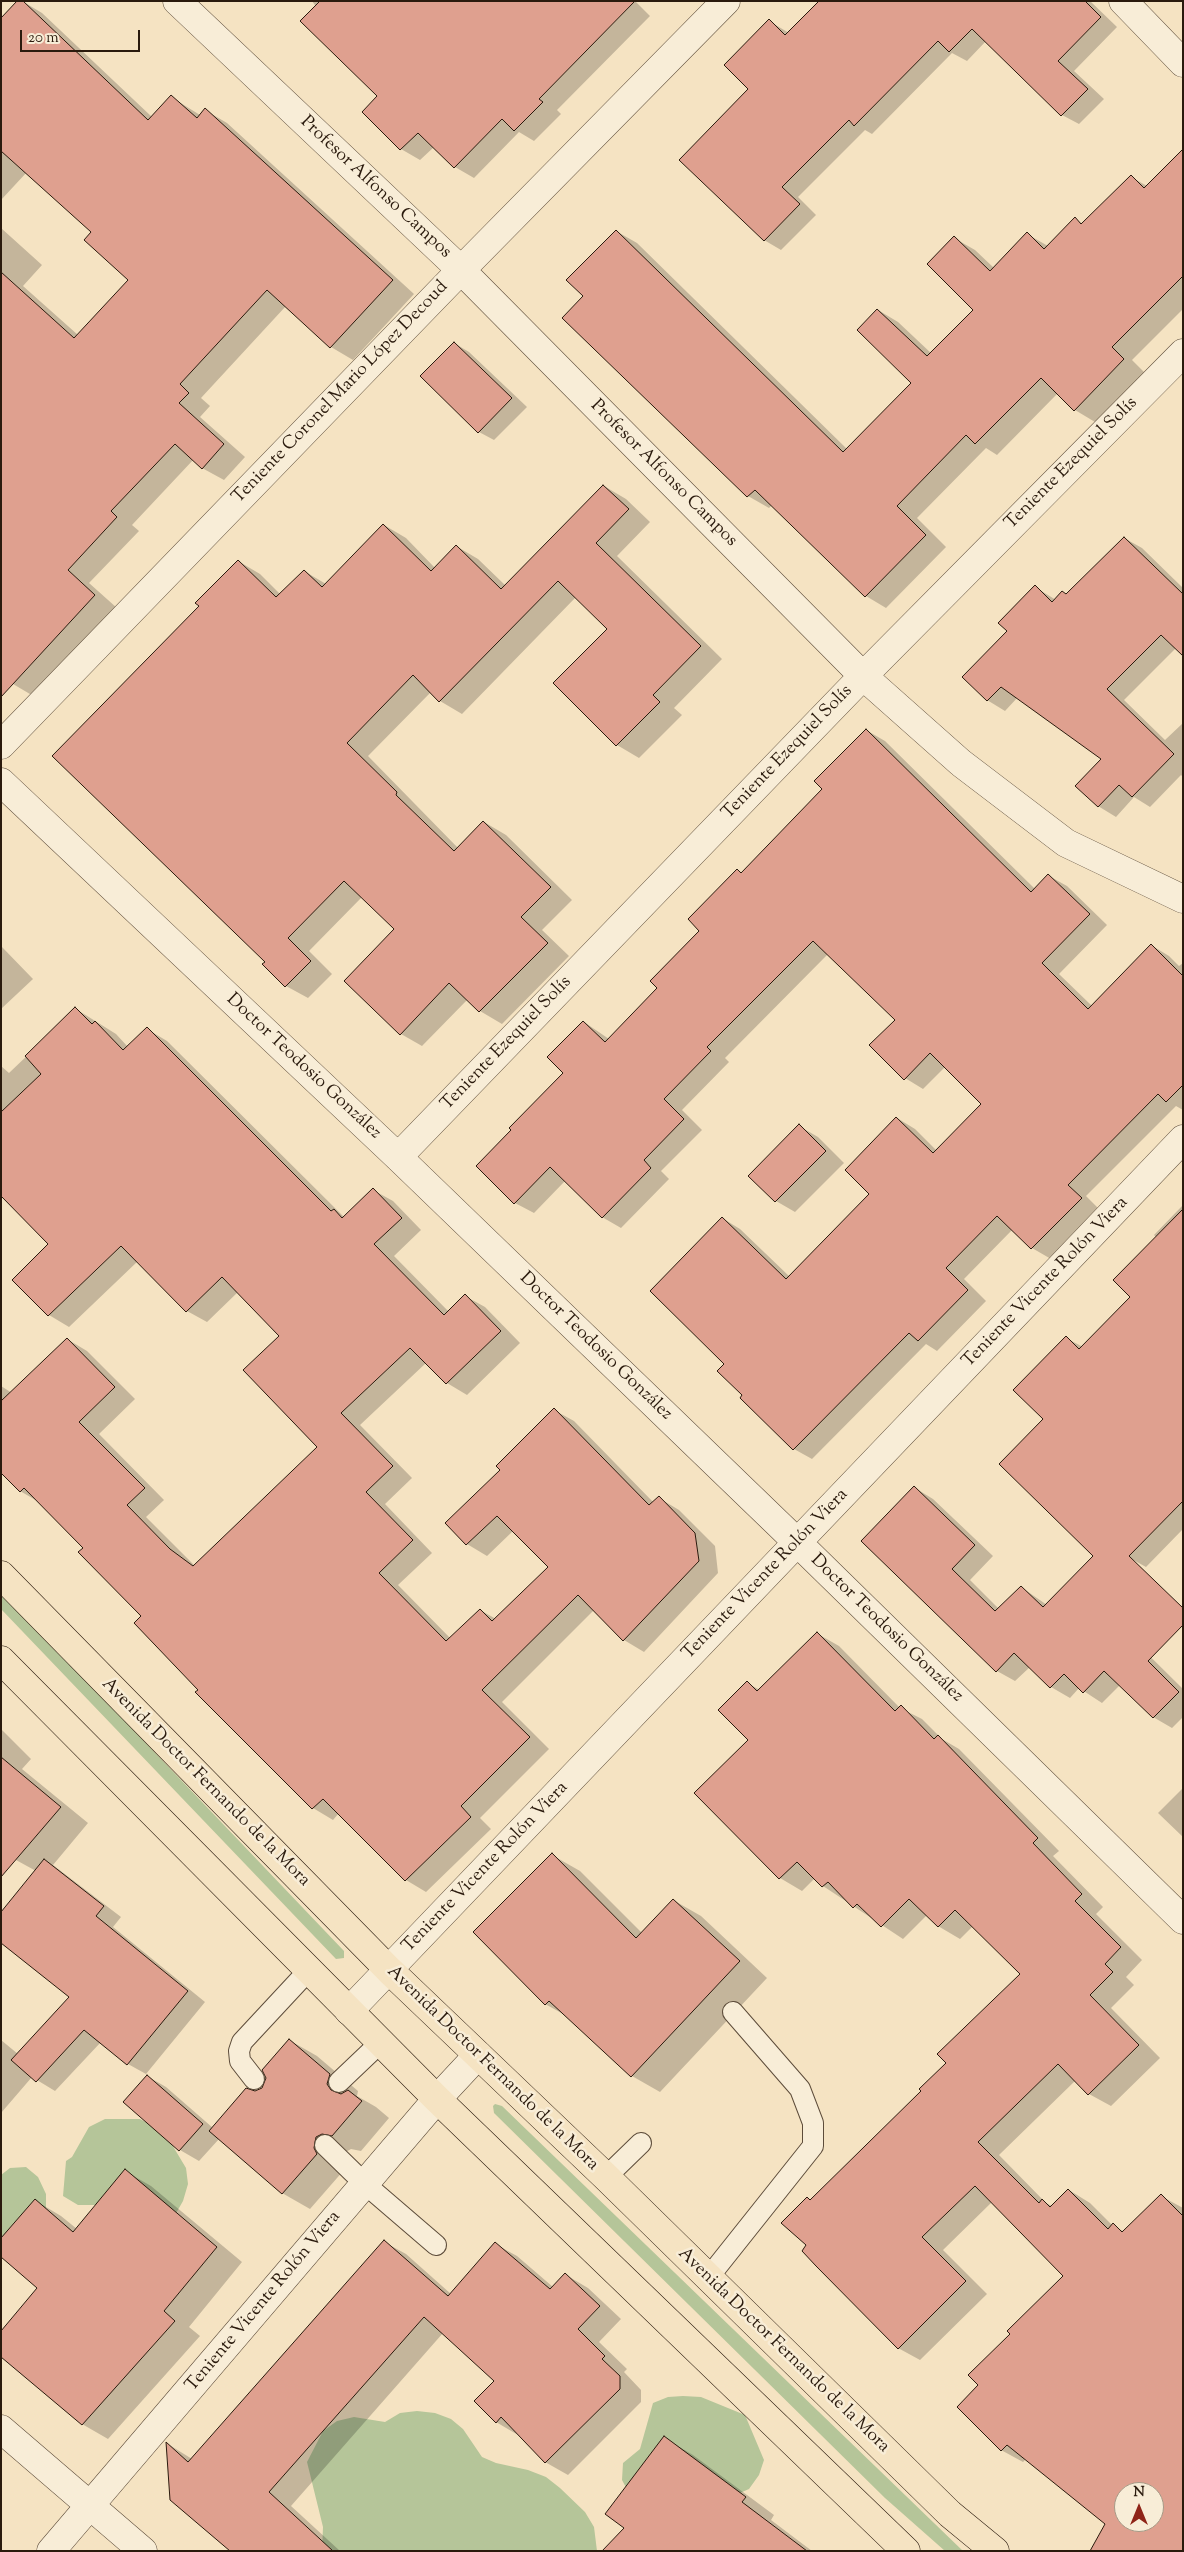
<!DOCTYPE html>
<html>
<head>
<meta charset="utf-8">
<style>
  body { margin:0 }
  #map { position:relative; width:1184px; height:2552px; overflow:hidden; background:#f5e3c2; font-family:"Sorts Mill Goudy",serif }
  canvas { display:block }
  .frame { position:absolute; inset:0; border:2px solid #2a1a0d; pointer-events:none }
  .north { position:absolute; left:1114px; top:2482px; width:50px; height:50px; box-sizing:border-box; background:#f8edd7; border:1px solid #a69986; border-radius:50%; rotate:0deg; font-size:14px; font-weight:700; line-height:20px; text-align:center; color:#2a1a0d }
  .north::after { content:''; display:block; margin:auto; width:18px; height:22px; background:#8f2418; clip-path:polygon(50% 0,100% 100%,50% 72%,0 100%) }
  .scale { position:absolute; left:20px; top:30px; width:120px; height:22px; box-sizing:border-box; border:2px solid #2a1a0d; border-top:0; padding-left:6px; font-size:15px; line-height:18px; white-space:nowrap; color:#2a1a0d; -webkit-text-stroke:4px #f8edd7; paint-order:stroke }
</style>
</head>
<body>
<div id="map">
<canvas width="1184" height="2552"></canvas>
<div class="frame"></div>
<div class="north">N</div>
<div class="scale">20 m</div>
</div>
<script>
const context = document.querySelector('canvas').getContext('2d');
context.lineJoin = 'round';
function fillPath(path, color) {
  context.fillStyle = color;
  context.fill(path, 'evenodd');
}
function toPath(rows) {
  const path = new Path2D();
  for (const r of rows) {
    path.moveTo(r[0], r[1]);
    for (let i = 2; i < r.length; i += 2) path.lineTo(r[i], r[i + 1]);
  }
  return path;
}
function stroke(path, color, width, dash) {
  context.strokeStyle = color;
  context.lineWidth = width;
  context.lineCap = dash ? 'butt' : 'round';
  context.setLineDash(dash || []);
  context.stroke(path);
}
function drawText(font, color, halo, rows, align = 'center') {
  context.font = font + ' "Sorts Mill Goudy",serif';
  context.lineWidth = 5;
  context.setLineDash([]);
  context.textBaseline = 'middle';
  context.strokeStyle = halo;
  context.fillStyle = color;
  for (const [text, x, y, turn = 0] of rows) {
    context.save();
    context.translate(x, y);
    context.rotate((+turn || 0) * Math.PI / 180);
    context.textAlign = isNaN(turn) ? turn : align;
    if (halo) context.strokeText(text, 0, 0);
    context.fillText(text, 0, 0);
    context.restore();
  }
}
fillPath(toPath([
  [1,1591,344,1951,344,1958,336,1959,1,1609],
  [495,2104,502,2106,963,2551,945,2551,885,2498,494,2113,493,2106],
  [105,2119,140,2119,155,2127,168,2138,186,2168,188,2184,183,2201,175,2215,110,2216,95,2205,78,2205,63,2196,66,2161,72,2157,89,2127],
  [26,2167,38,2177,46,2194,46,2211,1,2241,1,2175,10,2168],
  [683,2396,701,2397,745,2415,764,2460,759,2475,749,2489,733,2496,630,2495,622,2480,623,2463,640,2449,653,2403,668,2397],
  [417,2411,435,2413,451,2419,463,2429,482,2457,496,2463,528,2470,546,2477,560,2488,585,2512,594,2527,597,2551,322,2551,323,2527,307,2462,323,2431,337,2421,354,2417,385,2422,400,2413]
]), '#b5c599');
fillPath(toPath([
  [22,1,42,13,152,117,171,97,200,115,205,110,227,123,414,294,353,360,331,347,286,306,201,398,210,406,200,417,245,457,224,480,202,468,194,459,132,525,139,531,89,583,117,608,35,697,13,684,1,674,1,228,42,265,23,286,78,335,130,280,93,232,27,172,1,200,1,20],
  [312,1,635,1,650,16,557,110,561,114,534,141,519,132,474,178,455,167,434,147,420,160,401,149,363,112,379,96],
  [821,1,1090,1,1117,27,1074,71,1104,99,1079,124,1062,115,986,41,967,61,952,53,872,134,865,130,798,197,816,215,781,250,764,240,750,88,769,21,789,33],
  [1183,150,1183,309,1132,360,1144,372,1095,422,1075,410,1058,393,997,455,986,448,917,518,946,547,886,608,866,596,772,505,769,508,748,496,564,318,585,296,616,231,637,243,848,450,913,383,878,310,898,322,932,354,975,310,954,238,975,250,994,268,1027,234,1048,246,1075,219,1083,224,1131,177,1147,186],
  [454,343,469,352,527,407,494,440,479,432],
  [604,486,626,499,650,522,617,556,722,659,674,708,682,715,639,758,617,745,554,683,609,629,576,597,462,714,440,701,431,692,368,756,458,848,484,822,506,835,572,900,542,930,569,956,502,1024,480,1011,468,999,422,1046,401,1034,395,929,362,897,309,951,332,974,308,998,286,986,266,962,201,606,238,561,260,574,281,595,304,571,326,584,384,525,406,538,435,568,456,546,478,559,506,586],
  [1124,538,1142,548,1183,588,1183,654,1176,648,1124,700,1165,740,1183,723,1183,777,1181,775,1150,807,1134,797,1116,817,1098,806,1103,758,1018,697,1005,711,987,700,1008,631,1035,587,1056,600,1067,595],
  [866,730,885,741,1035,889,1049,876,1067,886,1107,925,1059,974,1092,1006,1151,945,1169,956,1179,966,1183,963,1183,1110,1176,1106,1086,1196,1099,1209,1051,1259,1032,1248,1013,1229,964,1279,986,1301,937,1351,926,1344,812,1459,794,1449,744,1395,726,1364,722,1218,740,1229,790,1277,871,1194,897,1118,915,1129,937,1151,983,1104,946,1066,923,1089,905,1078,896,1020,828,954,725,1058,729,1062,682,1110,702,1130,661,1171,669,1179,621,1228,602,1217,565,1181,534,1213,515,1203,584,1022,609,1039,659,988,701,931,738,870,742,873,824,789],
  [1,946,33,979,1,1009],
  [76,1009,116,1034,128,1047,147,1029,167,1041,343,1216,345,1217,373,1190,393,1201,421,1230,394,1256,449,1312,465,1296,485,1307,520,1343,467,1395,447,1383,426,1363,360,1425,412,1478,385,1504,432,1553,398,1585,451,1639,480,1610,496,1619,550,1567,513,1531,487,1556,467,1544,446,1523,501,1470,554,1410,574,1421,654,1503,659,1498,679,1510,715,1546,718,1573,644,1652,624,1640,594,1610,502,1702,549,1749,480,1818,491,1829,426,1892,406,1880,339,1813,333,1820,313,1808,200,1690,85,1548,39,1502,20,1491,1,1471,1,1386,12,1393,67,1339,87,1351,135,1399,99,1434,164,1500,146,1517,195,1566,319,1447,280,1336,238,1292,207,1322,187,1311,138,1261,69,1327,49,1315,14,1280,50,1244,1,1195,1,1066,9,1073],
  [799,1126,818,1137,844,1163,795,1212,776,1201,750,1176],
  [1183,1205,1183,1529,1146,1567,1128,1557,1045,1419,1066,1338,1083,1347,1132,1297,1156,1237,1154,1235],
  [915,1488,933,1499,993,1556,970,1580,999,1609,1021,1587,1047,1605,1087,1594,1183,1689,1183,1717,1172,1728,1153,1717,1120,1685,1102,1703,1079,1688,1070,1698,1051,1687,1030,1667,1015,1681,997,1671],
  [818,1634,839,1646,900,1708,922,1719,942,1739,959,1749,1059,1851,1053,1856,1103,1907,1096,1914,1142,1960,1126,1977,1134,1985,1111,2008,1160,2058,1111,2106,1089,2094,1076,2080,999,2155,1046,2203,1052,2206,1069,2190,1090,2203,1113,2226,1125,2232,1161,2196,1183,2208,1183,2551,1107,2524,1026,2459,1023,2462,1001,2450,980,2385,1012,2334,1065,2276,992,2202,943,2250,987,2294,920,2360,898,2348,808,2244,811,2201,923,2091,1021,1974,973,1926,960,1939,938,1926,927,1915,903,1939,823,1886,815,1878,802,1891,780,1878,696,1793,749,1740,747,1683,760,1690],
  [1124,2492,1154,2492,1154,2522,1124,2522],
  [1,1729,31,1759,22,1769,88,1823,53,1865,121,1917,113,1927,205,2002,146,2074,128,2064,101,2042,55,2091,32,2077,1,2113,1,2040,18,2054,71,1997,36,1871,16,1860,1,1847],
  [1183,1788,1183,1837,1158,1813],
  [552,1855,580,1871,642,1933,673,1900,701,1916,767,1978,660,2092,632,2076,567,2016,545,2004],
  [289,2040,317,2056,358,2091,357,2096,376,2107,389,2118,361,2151,351,2149,344,2153,344,2170,310,2209,282,2193,219,2139,199,2161,180,2150,125,2102,147,2076,166,2087,213,2128,255,2092,263,2089],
  [125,2171,151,2186,242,2262,189,2327,200,2336,108,2439,82,2424,39,2288,36,2201,61,2216,77,2229],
  [384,2242,406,2254,451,2294,495,2244,517,2256,553,2287,566,2275,588,2288,621,2319,599,2342,627,2369,624,2372,641,2390,641,2402,568,2475,545,2462,518,2435,496,2422,496,2381,443,2333,291,2506,340,2551,230,2551,168,2444,192,2459],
  [664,2438,693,2455,774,2515,771,2520,812,2551,604,2551,626,2528]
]), '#0003');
const building = toPath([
  [17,1,23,1,148,120,171,95,197,118,205,108,393,280,330,348,267,290,180,384,189,393,179,403,224,444,202,469,175,444,111,511,117,517,68,570,95,595,1,697,1,272,74,338,128,280,84,240,91,232,1,151,1,18,17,1],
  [320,1,635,1,539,99,543,102,514,131,502,119,454,168,418,133,400,150,362,112,377,96,300,21,320,1],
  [819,1,1085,1,1101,17,1058,61,1088,89,1061,116,972,29,949,52,938,41,854,126,849,120,782,187,800,204,764,241,679,160,748,89,724,65,769,19,785,35,819,1],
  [1183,149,1183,276,1112,347,1124,359,1074,411,1041,378,975,444,966,435,897,506,926,535,865,597,755,490,747,497,562,318,583,296,566,280,616,230,843,452,911,383,857,330,877,309,927,356,973,310,927,264,954,236,990,271,1027,232,1044,249,1075,217,1081,224,1131,175,1144,188,1183,149],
  [454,342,512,398,478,433,420,376,454,342],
  [603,485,629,509,596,543,701,646,653,695,660,702,616,746,553,683,607,629,558,581,439,702,413,675,347,743,397,792,396,795,454,851,483,821,551,887,521,917,548,943,479,1012,449,983,400,1035,344,981,394,929,344,881,288,938,311,961,285,987,262,964,265,962,52,756,199,606,195,603,238,560,276,597,304,570,322,587,383,524,431,571,456,545,501,589,603,485],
  [1124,537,1183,594,1183,656,1161,635,1107,689,1174,754,1132,797,1119,785,1098,807,1075,786,1101,759,1001,687,987,701,962,677,1007,631,998,623,1035,585,1052,602,1062,591,1066,594,1124,537],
  [866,729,1031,892,1048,874,1090,914,1042,963,1088,1009,1151,944,1183,976,1183,1085,1166,1102,1158,1094,1068,1185,1082,1198,1031,1249,997,1216,946,1268,968,1290,918,1341,909,1333,793,1450,740,1398,742,1395,717,1371,724,1364,650,1291,722,1217,786,1279,869,1194,845,1170,896,1117,933,1153,981,1104,930,1053,904,1080,869,1045,895,1020,813,941,707,1047,711,1051,664,1099,684,1119,644,1160,651,1168,602,1218,550,1167,514,1204,476,1166,511,1130,509,1128,563,1073,547,1057,583,1021,605,1042,657,988,650,981,699,931,688,919,737,869,741,873,822,789,814,781,866,729],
  [75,1007,92,1024,95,1021,123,1050,147,1027,331,1211,334,1209,342,1218,373,1188,402,1218,374,1244,444,1315,465,1294,501,1331,446,1384,410,1348,341,1413,393,1466,366,1492,413,1540,379,1573,446,1641,480,1609,492,1621,548,1567,497,1516,466,1545,445,1523,500,1470,496,1466,554,1408,649,1505,659,1496,695,1533,699,1561,623,1641,578,1595,482,1690,530,1737,461,1806,471,1817,405,1881,323,1799,312,1809,195,1692,198,1690,134,1623,141,1616,78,1552,83,1548,24,1488,20,1492,1,1473,1,1401,67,1338,115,1387,79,1422,145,1488,127,1505,170,1549,193,1566,317,1447,243,1370,279,1336,222,1277,186,1312,121,1246,48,1316,12,1280,48,1244,1,1196,1,1112,41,1074,25,1056,75,1007],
  [799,1124,826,1151,775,1202,748,1176,799,1124],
  [1183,1209,1183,1501,1129,1556,1183,1608,1183,1625,1148,1661,1179,1692,1153,1718,1104,1671,1083,1693,1064,1674,1050,1688,1014,1653,996,1672,861,1541,914,1486,975,1545,952,1569,995,1611,1021,1586,1043,1607,1093,1556,999,1464,1043,1419,1013,1390,1066,1336,1079,1349,1130,1297,1113,1280,1183,1209],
  [817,1632,895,1711,901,1705,934,1739,938,1735,1038,1838,1033,1843,1082,1894,1075,1901,1121,1947,1105,1964,1113,1972,1090,1995,1139,2045,1088,2095,1058,2064,978,2142,1039,2203,1042,2199,1050,2207,1068,2189,1108,2229,1113,2223,1122,2232,1161,2194,1183,2216,1183,2551,1090,2551,1105,2524,1007,2445,1001,2451,957,2407,978,2385,968,2375,1010,2334,1007,2331,1063,2276,975,2186,922,2237,966,2281,898,2349,816,2266,802,2251,806,2245,781,2223,807,2197,810,2200,921,2091,919,2089,946,2063,937,2054,1020,1974,955,1910,938,1927,909,1899,881,1927,857,1904,853,1908,828,1882,822,1887,797,1862,779,1879,694,1793,748,1740,718,1710,747,1681,757,1691,817,1632],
  [1124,2492,1154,2492,1154,2522,1124,2522,1124,2492],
  [1,1757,61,1807,1,1877,1,1757],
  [552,1853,636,1938,673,1899,740,1961,631,2077,549,2001,545,2005,473,1932,552,1853],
  [44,1859,104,1906,96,1916,188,1991,127,2065,84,2030,36,2082,11,2060,69,1997,1,1943,1,1912,44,1859],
  [289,2039,330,2074,327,2084,331,2090,341,2094,348,2090,362,2101,332,2136,322,2134,316,2137,314,2148,317,2154,282,2194,209,2131,246,2088,255,2091,262,2088,266,2078,262,2070,289,2039],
  [147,2075,203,2124,179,2151,123,2102,147,2075],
  [125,2169,217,2247,164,2311,175,2321,82,2425,1,2357,1,2331,37,2288,1,2257,1,2238,35,2199,73,2232,125,2169],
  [384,2240,448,2296,495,2242,550,2289,565,2273,600,2306,578,2329,605,2356,602,2359,620,2376,620,2389,545,2463,501,2417,496,2423,474,2401,494,2381,424,2317,269,2492,333,2551,230,2551,170,2500,166,2442,188,2462,384,2240],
  [664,2436,746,2497,742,2502,807,2551,602,2551,624,2528,605,2514,664,2436]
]);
fillPath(building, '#dfa08f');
stroke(building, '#2a1a0d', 1);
const service = toPath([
  [254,2079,240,2061,239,2051,242,2042,308,1971],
  [339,2082,380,2043],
  [325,2145,365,2184,436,2245],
  [606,2177,641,2143],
  [708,2278,813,2146,813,2123,800,2089,733,2012]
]);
const minor = toPath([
  [177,1,461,270,863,676,961,763,1066,843,1183,899],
  [1123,1,1183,63],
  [1,745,461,270,726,1],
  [1,782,398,1157,797,1542,1183,1920],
  [398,1157,863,676,1183,353],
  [349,2011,1183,1139],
  [1,2429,143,2551],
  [51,2551,437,2099,478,2055]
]);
const trunk = toPath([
  [1,1575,389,1970,606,2177,950,2514,995,2551],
  [1,1660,437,2099,906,2551]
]);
stroke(service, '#5d4c3a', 22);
stroke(minor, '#5d4c3a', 29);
stroke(trunk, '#2a1a0d', 29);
stroke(service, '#f8edd7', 20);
stroke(minor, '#f8edd7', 28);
stroke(trunk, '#f5e3c2', 28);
drawText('18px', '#2a1a0d', '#f8edd7', [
  ["Profesor Alfonso Campos",375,188,43],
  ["Teniente Coronel Mario López Decoud",341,393,-46],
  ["Teniente Ezequiel Solís",1072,464,-45],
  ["Profesor Alfonso Campos",663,474,45],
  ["Teniente Ezequiel Solís",788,753,-46],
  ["Teniente Ezequiel Solís",507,1044,-46],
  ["Doctor Teodosio González",303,1067,43],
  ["Teniente Vicente Rolón Viera",1046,1283,-46],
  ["Doctor Teodosio González",595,1347,44],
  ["Teniente Vicente Rolón Viera",766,1575,-46],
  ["Doctor Teodosio González",886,1629,44],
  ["Avenida Doctor Fernando de la Mora",205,1783,45],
  ["Teniente Vicente Rolón Viera",486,1868,-46],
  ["Avenida Doctor Fernando de la Mora",492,2069,44],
  ["Teniente Vicente Rolón Viera",264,2302,-50],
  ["Avenida Doctor Fernando de la Mora",783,2351,44]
]);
</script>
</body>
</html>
